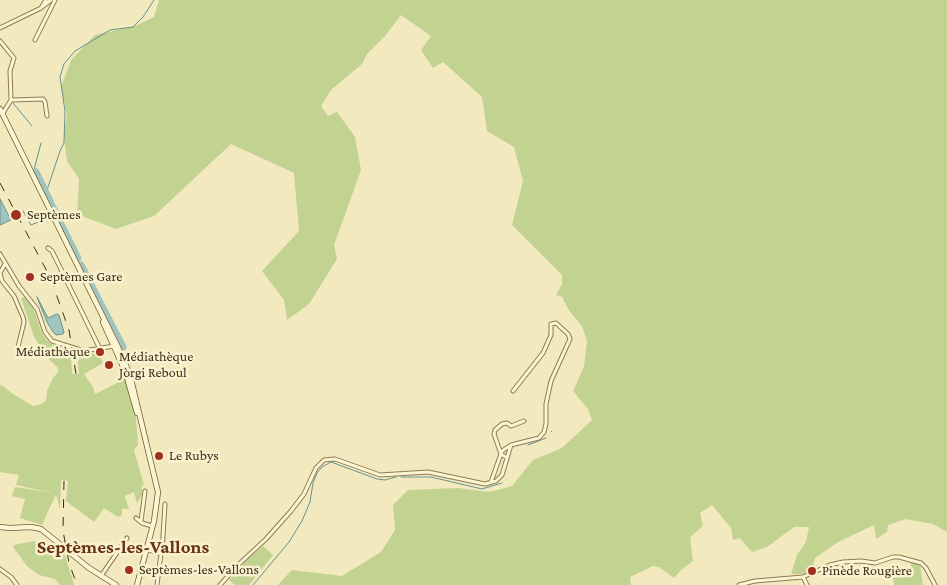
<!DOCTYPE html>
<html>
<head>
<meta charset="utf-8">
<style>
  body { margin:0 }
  canvas { display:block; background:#f2e9be }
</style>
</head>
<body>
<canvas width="947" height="585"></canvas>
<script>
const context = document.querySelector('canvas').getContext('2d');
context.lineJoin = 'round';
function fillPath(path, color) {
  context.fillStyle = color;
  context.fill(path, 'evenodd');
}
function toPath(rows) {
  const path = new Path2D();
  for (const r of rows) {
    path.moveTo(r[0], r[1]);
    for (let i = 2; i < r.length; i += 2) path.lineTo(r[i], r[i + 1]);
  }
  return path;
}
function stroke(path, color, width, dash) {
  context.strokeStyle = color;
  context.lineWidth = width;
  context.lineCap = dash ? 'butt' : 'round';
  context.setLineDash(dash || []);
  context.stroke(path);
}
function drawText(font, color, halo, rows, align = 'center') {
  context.font = font + ' "Crimson Pro",serif';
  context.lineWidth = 5;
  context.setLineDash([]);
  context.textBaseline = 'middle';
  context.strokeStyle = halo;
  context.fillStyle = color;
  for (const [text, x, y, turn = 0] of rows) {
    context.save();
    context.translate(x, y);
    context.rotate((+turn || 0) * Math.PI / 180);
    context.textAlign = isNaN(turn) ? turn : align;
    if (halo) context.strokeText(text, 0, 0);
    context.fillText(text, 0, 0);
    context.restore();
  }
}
fillPath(toPath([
  [159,0,947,0,947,532,933,524,906,519,888,525,887,532,876,539,874,525,838,542,815,558,812,570,802,574,791,574,797,555,806,542,809,527,794,527,767,547,752,552,740,538,733,540,731,528,712,505,700,513,703,526,690,537,693,561,681,570,674,578,659,567,653,566,630,577,631,585,278,585,292,570,342,576,381,552,395,530,393,505,408,490,458,488,490,492,512,486,533,460,562,448,592,420,588,409,573,391,584,367,587,341,582,326,570,312,562,297,556,295,562,284,562,275,512,225,523,181,514,147,487,131,482,97,443,62,433,68,421,50,431,36,401,15,385,36,367,54,362,64,331,90,321,106,328,116,337,112,355,137,361,170,334,245,337,259,309,304,287,320,284,300,262,271,299,231,294,173,231,144,154,216,116,229,77,214,79,179,67,161,64,134,67,115,61,87,71,60,95,35,135,26,154,17],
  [25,297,33,308,42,333,46,339,51,344,71,350,72,374,79,374,77,352,81,355,99,353,103,363,84,374,93,387,95,394,125,379,136,418,138,445,134,450,144,485,142,485,142,495,137,503,134,492,125,496,129,509,122,509,122,515,118,517,104,508,94,522,66,501,68,481,61,480,60,509,56,494,42,525,20,518,25,499,12,496,15,487,53,493,16,485,19,475,0,472,0,385,3,386,13,394,33,406,42,404,46,400,47,391,53,378,58,372,58,368,48,358,34,337,21,298],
  [34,541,55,558,63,549,74,585,60,585,55,579,39,575,27,566,13,547,14,545],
  [263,546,273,555,249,585,235,585,229,580,247,560],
  [911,562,920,565,923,585,894,585,893,578,912,576]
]), '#c2d291');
const water = toPath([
  [0,199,11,220,0,225,0,199],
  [37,297,48,318,57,314,59,315,64,332,63,334,56,335,53,332,47,322,37,297]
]);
fillPath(water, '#a2c4be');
stroke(water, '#68928d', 1);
stroke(toPath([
  [13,103,32,126],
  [34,170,41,143],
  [46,193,60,151,64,143,65,111,60,77,64,64,75,51,110,30,133,27,143,17,154,0],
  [23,211,31,225,38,222],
  [551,432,552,431],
  [528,445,546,438],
  [401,477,431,477,482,489,502,483],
  [253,585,289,542,302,521,310,502,313,483,317,473,322,467,331,462,377,479,385,480,396,477]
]), '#68928d', 1);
stroke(toPath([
  [36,172,38,176],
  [40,180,57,216],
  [59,220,69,240],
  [70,242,78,258],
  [81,265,123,347]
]), '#a2c4be', 7);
const street = toPath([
  [42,7,51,0],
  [0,28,41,8,46,0],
  [35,40,55,0],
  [0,41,14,58,10,71,11,100,3,113],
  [11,100,43,99,45,102,47,116],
  [48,248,52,251,100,349],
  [0,254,19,286,37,309,45,332,52,341,84,351,114,346],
  [5,264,0,273,2,281,14,296,23,317,24,322,18,347],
  [507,458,501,454,494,434,495,430,502,424,507,423,511,426,524,421],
  [491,482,502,451,511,445,539,438,544,432,546,424,546,404,551,381,570,339,568,334,556,323,551,324,551,335,543,353,513,391],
  [136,518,142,523,152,526],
  [141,521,145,491],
  [146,549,161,554,157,585],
  [161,554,162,552,165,504],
  [0,569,11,577,17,585],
  [101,576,127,538],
  [803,577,807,585],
  [220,585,238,565,266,539,291,511,304,494,316,468,324,460,335,459,380,475,428,472,485,484,496,481,502,475,511,445],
  [739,585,755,581,803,577,830,565,843,562,861,561,875,563,893,557,899,557,921,563,926,568,935,585]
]);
const secondary = toPath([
  [0,109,117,345,130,375,158,492,154,521,137,585],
  [103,322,125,371,137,413],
  [0,527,10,528,31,527,41,529,89,568,116,585]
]);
stroke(street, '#8d7a55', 5);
stroke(secondary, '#6e5a38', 6);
stroke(street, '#fcf5d2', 3);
stroke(secondary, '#fcf5d2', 4.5);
stroke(toPath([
  [0,183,50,277,69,330,76,374],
  [64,481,63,531,69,563,77,585]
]), '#3b2e1b', 1, [9, 9]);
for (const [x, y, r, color] of [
  [16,215,6,"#a22e1e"],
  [30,277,5,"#a22e1e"],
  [100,352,5,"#a22e1e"],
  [109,365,5,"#a22e1e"],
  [159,456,5,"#a22e1e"],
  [129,570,5,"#a22e1e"],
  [812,571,5,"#a22e1e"]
]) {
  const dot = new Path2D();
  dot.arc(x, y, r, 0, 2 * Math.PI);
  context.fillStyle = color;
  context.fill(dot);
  stroke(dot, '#f9f2ce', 2);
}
drawText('14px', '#3b2e1b', '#f9f2ce', [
  ["Septèmes",27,215],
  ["Septèmes Gare",40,277],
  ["Médiathèque",90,352,"right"],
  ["Médiathèque",119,357],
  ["Jòrgi Reboul",119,373],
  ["Le Rubys",169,456],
  ["Septèmes-les-Vallons",139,570],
  ["Pinède Rougière",822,571]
], 'left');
drawText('bold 19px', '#6c3316', '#f9f2ce', [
  ["Septèmes-les-Vallons",123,547]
]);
</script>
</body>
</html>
